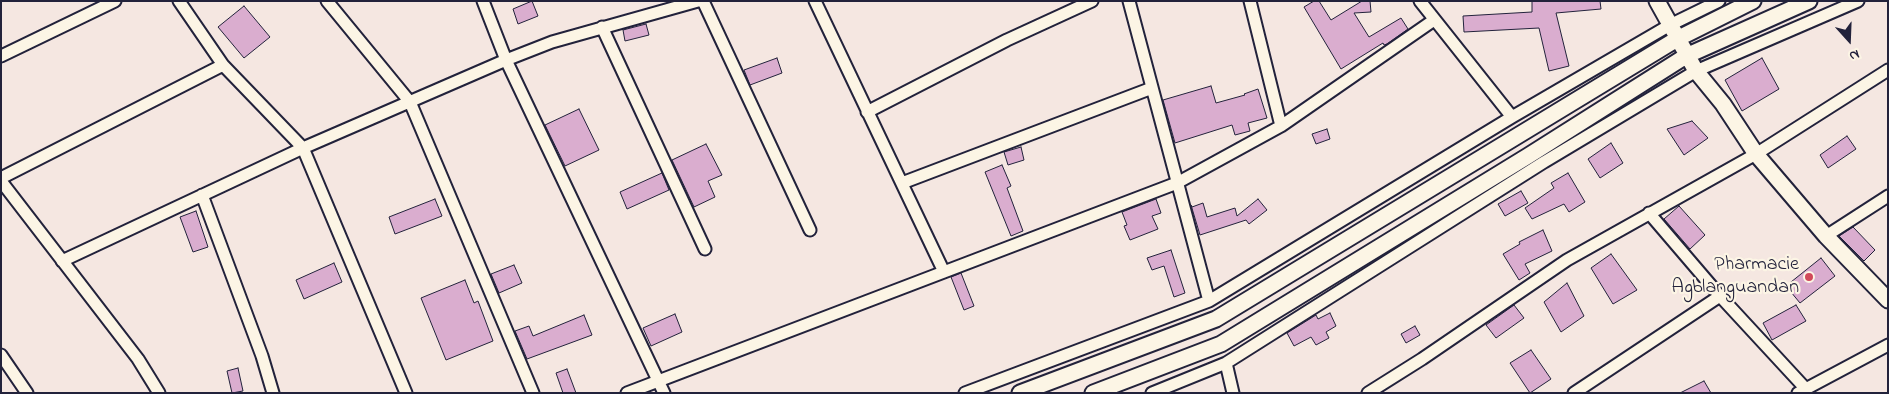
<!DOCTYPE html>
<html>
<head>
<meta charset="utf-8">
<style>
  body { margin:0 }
  #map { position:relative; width:1889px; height:394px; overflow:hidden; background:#f5e7e1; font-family:"Indie Flower",sans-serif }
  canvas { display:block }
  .frame { position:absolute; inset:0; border:2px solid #22223b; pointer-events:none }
  .north { position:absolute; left:1824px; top:15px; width:50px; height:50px; -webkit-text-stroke:4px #fcf5e5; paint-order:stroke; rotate:160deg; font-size:14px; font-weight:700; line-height:20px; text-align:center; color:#22223b }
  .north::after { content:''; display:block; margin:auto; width:18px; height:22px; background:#22223b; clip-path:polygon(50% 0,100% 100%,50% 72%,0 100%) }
</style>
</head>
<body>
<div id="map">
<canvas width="1889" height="394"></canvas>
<div class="frame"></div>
<div class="north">N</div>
</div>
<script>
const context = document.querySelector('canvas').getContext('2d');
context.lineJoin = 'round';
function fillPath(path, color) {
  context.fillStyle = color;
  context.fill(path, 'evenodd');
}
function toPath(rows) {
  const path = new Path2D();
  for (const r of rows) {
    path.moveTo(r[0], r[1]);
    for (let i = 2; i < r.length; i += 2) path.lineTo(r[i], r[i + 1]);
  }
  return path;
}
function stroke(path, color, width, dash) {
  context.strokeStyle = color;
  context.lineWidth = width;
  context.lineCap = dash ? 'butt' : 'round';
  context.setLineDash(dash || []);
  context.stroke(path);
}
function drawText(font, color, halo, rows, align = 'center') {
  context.font = font + ' "Indie Flower",sans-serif';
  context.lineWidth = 4.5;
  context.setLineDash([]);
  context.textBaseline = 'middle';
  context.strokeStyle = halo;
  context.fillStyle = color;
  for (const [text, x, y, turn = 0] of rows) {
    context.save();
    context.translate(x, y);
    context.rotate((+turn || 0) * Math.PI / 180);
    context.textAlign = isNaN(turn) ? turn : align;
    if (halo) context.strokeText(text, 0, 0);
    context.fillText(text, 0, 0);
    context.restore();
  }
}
const building = toPath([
  [532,1,538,16,518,24,513,9,532,1],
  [1314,1,1319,1,1331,20,1362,1,1370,1,1371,12,1354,13,1369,37,1401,18,1408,29,1387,44,1384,45,1383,43,1341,69,1304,7,1314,1],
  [1532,1,1600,1,1601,9,1556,13,1569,66,1549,71,1539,28,1464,32,1463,16,1532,12,1532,1],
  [244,6,270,37,244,58,218,27,244,6],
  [646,24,649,35,625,41,623,30,646,24],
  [777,58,782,73,750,85,744,70,777,58],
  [1762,58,1779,89,1742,111,1725,80,1762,58],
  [1211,86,1216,103,1245,95,1244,94,1258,89,1267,118,1248,123,1250,131,1235,135,1232,125,1175,143,1163,100,1211,86],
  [579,109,599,150,565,166,545,125,579,109],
  [1692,121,1708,138,1684,155,1667,129,1692,121],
  [1327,129,1330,139,1316,144,1312,134,1327,129],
  [1847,136,1856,149,1828,168,1820,155,1847,136],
  [1611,143,1623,163,1600,178,1588,159,1611,143],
  [706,144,722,175,708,181,715,197,694,207,672,160,706,144],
  [1021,147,1024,160,1008,165,1004,152,1021,147],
  [1002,165,1011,186,1007,188,1023,231,1011,236,985,172,1002,165],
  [662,173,669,190,627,209,620,192,662,173],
  [1568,173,1585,202,1569,212,1564,204,1532,219,1525,208,1554,188,1551,183,1568,173],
  [1521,191,1528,203,1505,216,1498,204,1521,191],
  [435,199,442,216,395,234,389,217,435,199],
  [1156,199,1161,213,1152,216,1158,229,1130,240,1124,226,1127,225,1122,212,1156,199],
  [1258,199,1267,210,1249,224,1246,220,1200,235,1191,205,1192,207,1203,203,1207,217,1235,208,1237,216,1258,199],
  [1679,206,1705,235,1690,249,1664,219,1679,206],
  [196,211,208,247,193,252,180,217,196,211],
  [1853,227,1875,250,1864,261,1839,236,1853,227],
  [1543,230,1552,251,1525,264,1530,273,1519,280,1503,254,1520,244,1519,242,1543,230],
  [1171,250,1185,293,1174,297,1164,266,1152,270,1147,258,1171,250],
  [1611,254,1637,290,1613,304,1591,268,1611,254],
  [1821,258,1835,276,1800,303,1786,286,1821,258],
  [334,263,342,282,304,299,296,280,334,263],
  [514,265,522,283,499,293,491,274,514,265],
  [961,273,974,306,964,310,951,277,961,273],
  [465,280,474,303,478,301,493,341,446,360,421,298,465,280],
  [1567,283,1584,316,1561,332,1544,302,1567,283],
  [1514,305,1524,318,1496,338,1486,325,1514,305],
  [1796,305,1806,321,1772,340,1763,323,1796,305],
  [1330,313,1336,326,1326,332,1329,338,1316,345,1311,337,1294,346,1287,333,1316,315,1318,319,1330,313],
  [675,314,682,332,651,346,643,328,675,314],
  [584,315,592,335,527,359,515,331,529,326,533,336,584,315],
  [1415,326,1420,335,1406,343,1401,334,1415,326],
  [1531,350,1551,379,1530,393,1510,363,1531,350],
  [238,368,243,391,232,393,227,371,238,368],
  [567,369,576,393,563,393,556,373,567,369],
  [1704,381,1711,393,1680,393,1704,381]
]);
fillPath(building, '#daadcf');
stroke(building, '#22223b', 1);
const minor = toPath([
  [179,1,223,65,303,148,406,393],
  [327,1,410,102,533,393],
  [483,1,506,60,664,393],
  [703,1,810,230],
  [815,1,944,272],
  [1129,1,1209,301],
  [1250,1,1281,126],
  [1420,1,1512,117],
  [602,27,705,249],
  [1,56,115,1],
  [867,112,1007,40,1092,1],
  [1,178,223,65],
  [1,181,138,359,159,393],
  [902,183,1152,88],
  [202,195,262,356,273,393],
  [1649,213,1720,296,1805,388],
  [1826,236,1888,196],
  [62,261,303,148,506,60,552,42,698,1],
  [1,355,27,393],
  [1226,363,1233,393],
  [627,393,1177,183,1281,126,1434,20],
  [965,393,1209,301,1512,117,1670,25,1719,1],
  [1152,393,1226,363,1544,162,1696,71,1858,1],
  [1368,393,1422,359,1567,260,1756,154,1888,70],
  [1574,393,1720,296],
  [1798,393,1888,345]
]);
const tertiary = toPath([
  [1657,1,1696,71,1723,104,1756,154,1826,236,1888,300],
  [1020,393,1216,319,1677,39,1753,1],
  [1093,393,1221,344,1528,156,1686,56,1809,1]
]);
stroke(minor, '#22223b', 15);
stroke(tertiary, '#22223b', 19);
stroke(minor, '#fcf5e5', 11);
stroke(tertiary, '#fcf5e5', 15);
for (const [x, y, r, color] of [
  [1809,277,5,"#d1495b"]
]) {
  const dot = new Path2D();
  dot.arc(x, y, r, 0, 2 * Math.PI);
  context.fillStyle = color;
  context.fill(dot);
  stroke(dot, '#fcf5e5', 2);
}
drawText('20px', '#22223b', '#fcf5e5', [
  ["Pharmacie",1799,266],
  ["Agblanguandan",1799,289]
], 'right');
</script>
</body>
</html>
